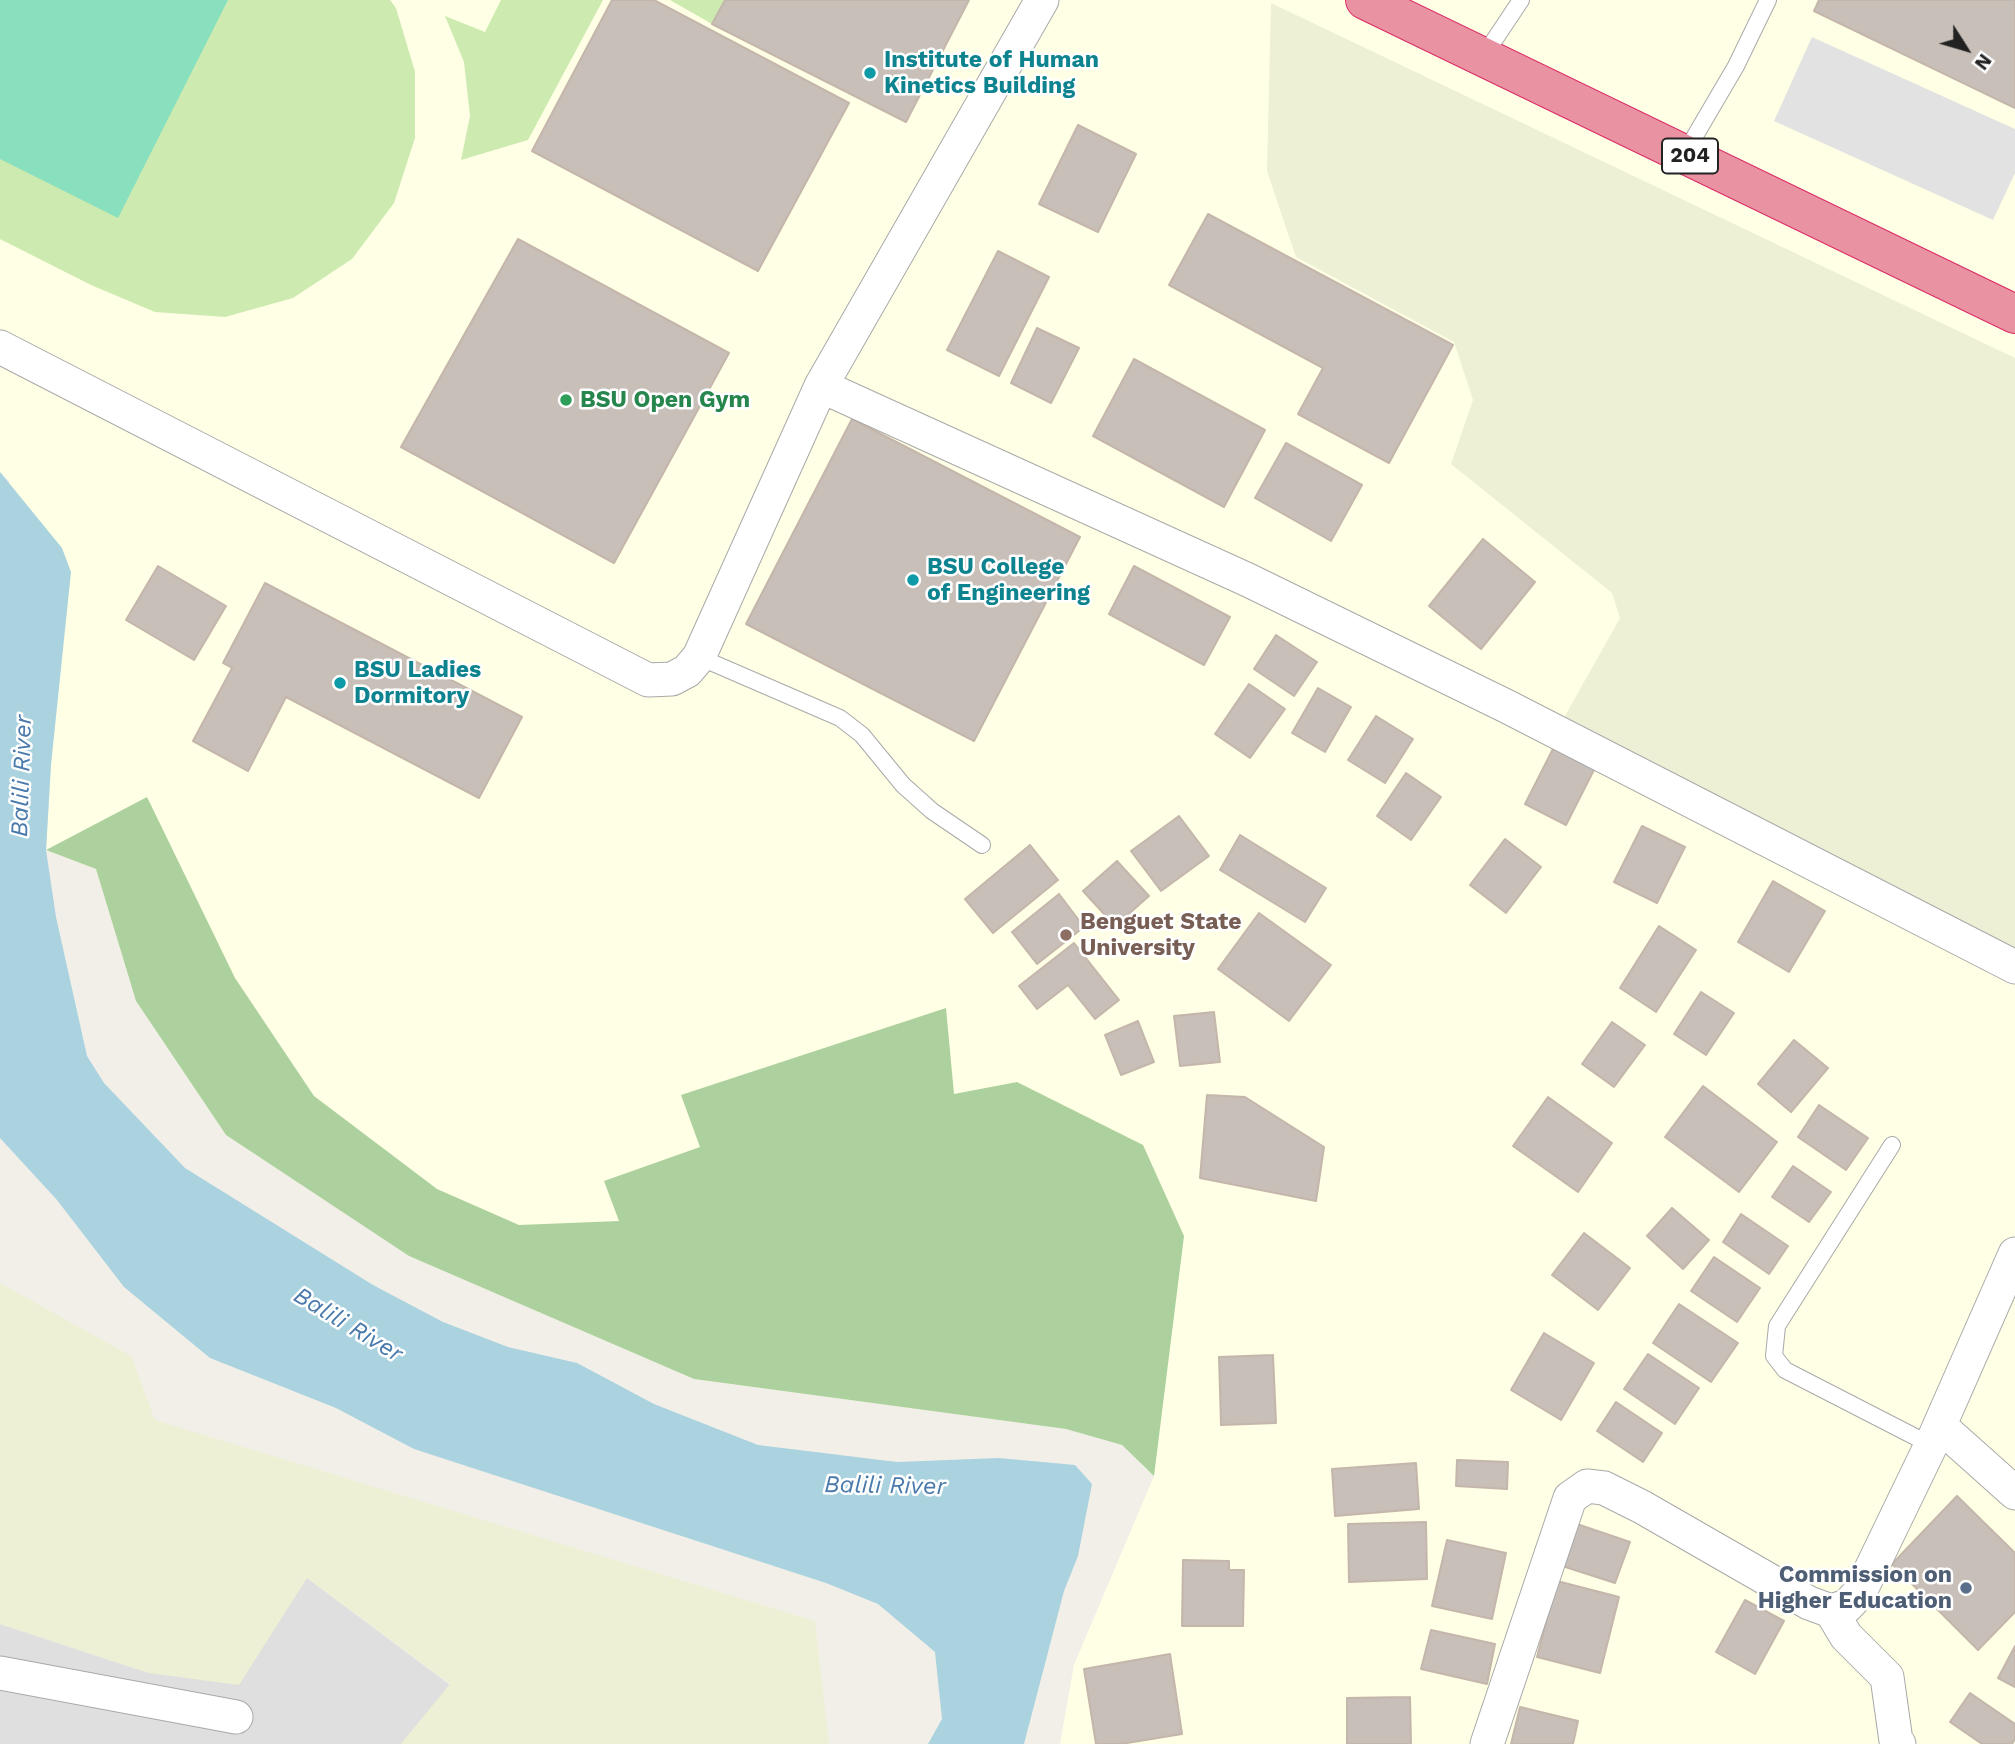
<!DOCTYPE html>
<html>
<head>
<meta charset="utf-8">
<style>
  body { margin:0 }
  #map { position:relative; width:2015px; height:1744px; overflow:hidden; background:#f2efe9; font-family:"Work Sans",sans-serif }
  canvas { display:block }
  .north { position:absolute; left:1931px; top:14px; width:70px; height:70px; -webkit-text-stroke:5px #fff; paint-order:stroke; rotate:127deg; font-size:19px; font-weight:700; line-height:28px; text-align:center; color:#222 }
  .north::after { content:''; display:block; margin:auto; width:24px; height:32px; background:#222; clip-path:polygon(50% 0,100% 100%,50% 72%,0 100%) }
</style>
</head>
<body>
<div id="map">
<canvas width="2015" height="1744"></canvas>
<div class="north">N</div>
</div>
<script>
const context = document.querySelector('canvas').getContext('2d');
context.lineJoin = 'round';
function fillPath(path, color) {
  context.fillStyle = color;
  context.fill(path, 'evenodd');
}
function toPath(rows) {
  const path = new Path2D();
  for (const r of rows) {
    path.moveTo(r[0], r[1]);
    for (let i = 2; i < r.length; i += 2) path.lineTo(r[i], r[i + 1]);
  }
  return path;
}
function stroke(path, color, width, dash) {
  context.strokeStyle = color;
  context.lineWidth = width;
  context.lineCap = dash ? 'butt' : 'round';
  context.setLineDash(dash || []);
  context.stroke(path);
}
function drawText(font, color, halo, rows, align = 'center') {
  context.font = font + ' "Work Sans",sans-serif';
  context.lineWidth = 5;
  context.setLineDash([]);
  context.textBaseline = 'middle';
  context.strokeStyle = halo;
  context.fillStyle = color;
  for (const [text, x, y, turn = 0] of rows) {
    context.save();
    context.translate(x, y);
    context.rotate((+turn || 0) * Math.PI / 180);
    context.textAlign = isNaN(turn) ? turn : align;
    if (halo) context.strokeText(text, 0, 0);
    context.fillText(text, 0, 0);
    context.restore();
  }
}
fillPath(toPath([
  [307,1578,450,1685,401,1744,0,1744,0,1624,149,1673]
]), '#e0dfdf');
fillPath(toPath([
  [0,0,2015,0,2015,1744,1060,1744,1074,1665,1154,1476,1122,1445,1066,1429,694,1379,409,1256,226,1135,136,1001,96,869,46,850,51,765,9,481,0,472]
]), '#ffffe5');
fillPath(toPath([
  [1271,3,2015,358,2015,947,1557,730,1620,618,1612,593,1451,464,1473,400,1454,342,1296,257,1267,171],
  [0,1283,131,1356,155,1420,815,1621,829,1744,401,1744,450,1684,307,1578,239,1685,149,1673,0,1624]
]), '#eef0d5');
fillPath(toPath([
  [0,0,390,0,396,8,415,72,415,138,394,203,352,259,293,298,225,317,155,312,91,285,0,239],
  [501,0,603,0,528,140,461,160,470,116,464,62,445,16,485,32],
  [670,0,725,0,712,24]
]), '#cdebb0');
fillPath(toPath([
  [147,797,235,978,314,1096,437,1189,519,1225,619,1221,604,1181,700,1147,681,1095,946,1008,954,1094,1017,1082,1143,1145,1184,1236,1154,1476,1122,1445,1066,1429,694,1379,409,1256,226,1135,136,1001,96,869,46,850]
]), '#add19e');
fillPath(toPath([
  [0,0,228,0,118,218,0,159]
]), '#88e0be');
fillPath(toPath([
  [1812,37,2015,129,2015,173,1993,220,1774,121]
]), '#e2e2e2');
fillPath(toPath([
  [0,472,62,548,71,572,51,765,46,850,56,917,87,1056,104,1083,185,1168,373,1285,443,1322,508,1347,577,1363,654,1404,758,1445,897,1462,999,1458,1075,1465,1092,1484,1078,1556,1064,1591,1024,1744,928,1744,942,1719,935,1652,878,1604,826,1583,414,1449,336,1408,210,1358,124,1287,57,1200,0,1138]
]), '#aad3df');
const building = toPath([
  [612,0,654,0,849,103,758,271,532,151,612,0],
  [725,0,969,0,906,122,712,24,725,0],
  [1819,0,2015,0,2015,108,1814,11,1819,0],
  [1078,125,1136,154,1098,232,1039,204,1078,125],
  [1208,214,1453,345,1389,463,1298,414,1323,368,1169,285,1208,214],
  [518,239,729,353,614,563,401,447,518,239],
  [998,251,1049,277,999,376,947,350,998,251],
  [1037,328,1079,348,1051,403,1011,383,1037,328],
  [1134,359,1265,430,1224,507,1093,436,1134,359],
  [852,419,1080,537,974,741,746,624,852,419],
  [1286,443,1362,485,1331,541,1255,498,1286,443],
  [1483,539,1535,582,1481,649,1429,606,1483,539],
  [158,566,226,606,194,660,126,620,158,566],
  [1134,566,1230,617,1204,665,1109,614,1134,566],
  [265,583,522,717,479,798,286,697,248,771,193,741,232,668,223,663,265,583],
  [1276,635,1317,662,1294,696,1254,669,1276,635],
  [1249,684,1285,709,1250,758,1215,734,1249,684],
  [1318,688,1351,707,1325,752,1292,733,1318,688],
  [1376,716,1413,739,1385,783,1348,760,1376,716],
  [1557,741,1598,762,1566,825,1525,804,1557,741],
  [1406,773,1441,797,1411,840,1377,816,1406,773],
  [1179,816,1209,856,1161,891,1131,851,1179,816],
  [1642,826,1685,847,1657,903,1614,882,1642,826],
  [1240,835,1326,888,1305,922,1220,870,1240,835],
  [1505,839,1541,867,1506,913,1470,885,1505,839],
  [1030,845,1058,880,993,933,965,899,1030,845],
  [1117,861,1149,896,1115,926,1083,891,1117,861],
  [1773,881,1825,911,1789,972,1738,942,1773,881],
  [1059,894,1084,927,1037,964,1012,932,1059,894],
  [1259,913,1331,965,1289,1021,1218,969,1259,913],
  [1659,926,1696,950,1656,1012,1620,988,1659,926],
  [1074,943,1119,1000,1095,1019,1068,985,1037,1009,1019,986,1074,943],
  [1701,992,1734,1013,1706,1055,1674,1034,1701,992],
  [1214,1012,1220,1062,1180,1066,1174,1016,1214,1012],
  [1138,1021,1154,1062,1121,1075,1105,1035,1138,1021],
  [1612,1022,1645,1045,1614,1087,1582,1064,1612,1022],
  [1794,1040,1828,1068,1791,1112,1758,1084,1794,1040],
  [1703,1086,1777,1142,1739,1192,1665,1137,1703,1086],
  [1207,1095,1245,1097,1324,1147,1316,1201,1200,1178,1207,1095],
  [1548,1097,1612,1143,1578,1192,1513,1146,1548,1097],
  [1819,1105,1868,1138,1846,1170,1798,1137,1819,1105],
  [1793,1166,1831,1192,1809,1222,1772,1197,1793,1166],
  [1672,1208,1709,1240,1683,1269,1647,1236,1672,1208],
  [1741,1214,1788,1246,1769,1274,1723,1242,1741,1214],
  [1584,1233,1630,1268,1598,1310,1552,1275,1584,1233],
  [1714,1257,1760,1288,1737,1322,1691,1291,1714,1257],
  [1679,1304,1738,1343,1711,1382,1653,1343,1679,1304],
  [1544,1333,1594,1363,1561,1420,1511,1390,1544,1333],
  [1648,1354,1699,1388,1675,1424,1624,1389,1648,1354],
  [1273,1355,1276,1423,1221,1425,1219,1357,1273,1355],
  [1616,1402,1662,1433,1643,1462,1597,1431,1616,1402],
  [1457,1460,1508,1462,1507,1489,1456,1486,1457,1460],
  [1416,1463,1419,1509,1335,1516,1332,1469,1416,1463],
  [1957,1496,2015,1553,2015,1612,1978,1650,1892,1564,1957,1496],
  [1426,1522,1427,1579,1349,1582,1348,1524,1426,1522],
  [1571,1522,1630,1542,1615,1583,1556,1564,1571,1522],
  [1447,1540,1506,1553,1492,1619,1432,1606,1447,1540],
  [1183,1560,1229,1561,1229,1570,1244,1570,1243,1626,1182,1626,1183,1560],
  [1557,1581,1619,1597,1600,1673,1537,1657,1557,1581],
  [1745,1600,1784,1621,1755,1674,1716,1652,1745,1600],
  [1431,1630,1495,1644,1487,1684,1421,1669,1431,1630],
  [2015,1646,2015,1687,1998,1678,2015,1646],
  [1170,1654,1182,1734,1121,1744,1096,1744,1084,1669,1170,1654],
  [1970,1693,2015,1724,2015,1739,2012,1744,1982,1744,1950,1722,1970,1693],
  [1410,1697,1411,1744,1347,1744,1347,1698,1410,1697],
  [1520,1707,1578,1721,1573,1744,1511,1744,1520,1707]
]);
fillPath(building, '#c7bfb8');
stroke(building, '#c4b6ab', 2);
const lane = toPath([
  [1483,57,1521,0],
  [1685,153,1736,66,1768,0],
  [699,657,840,718,862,735,903,785,932,811,982,845],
  [1892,1145,1777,1326,1774,1356,1785,1370,1931,1445]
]);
const street = toPath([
  [0,347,648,680,672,679,687,671,699,657,821,386,1042,0],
  [821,386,1248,580,1506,706,2015,967],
  [1940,1426,2015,1493],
  [1831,1611,1846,1636,1887,1677,1896,1741,1899,1744],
  [0,1673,236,1717],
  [1487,1744,1570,1498,1587,1486,1604,1488,1642,1507,1809,1603,1831,1611,1847,1606,1860,1592,1931,1445,2015,1254]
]);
const highway = toPath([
  [1365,0,2015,314]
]);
stroke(lane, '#a9a9a9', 18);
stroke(street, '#a9a9a9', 35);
stroke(highway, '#dc2a67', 40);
stroke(lane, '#fff', 16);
stroke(street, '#fff', 33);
stroke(highway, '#e892a2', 38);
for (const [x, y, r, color] of [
  [870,73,7,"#0f9aa8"],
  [566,400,7,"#2e9e5b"],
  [913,580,7,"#0f9aa8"],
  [340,683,7,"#0f9aa8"],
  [1066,935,7,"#8d6e63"],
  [1966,1588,7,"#5c6f8a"]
]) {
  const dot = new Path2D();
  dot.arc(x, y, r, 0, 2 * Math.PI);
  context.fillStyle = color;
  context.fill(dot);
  stroke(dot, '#fff', 2.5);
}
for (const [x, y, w] of [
  [1690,156,56]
]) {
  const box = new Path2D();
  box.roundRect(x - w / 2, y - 17.5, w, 35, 5);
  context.fillStyle = '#fff';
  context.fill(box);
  stroke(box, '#222', 2);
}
drawText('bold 21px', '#222', null, [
  ["204",1690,156]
]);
drawText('bold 23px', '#0d838f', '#fff', [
  ["Institute of Human",884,60],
  ["Kinetics Building",884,86],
  ["BSU College",927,567],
  ["of Engineering",927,593],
  ["BSU Ladies",354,670],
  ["Dormitory",354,696]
], 'left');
drawText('bold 23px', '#27864d', '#fff', [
  ["BSU Open Gym",580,400]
], 'left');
drawText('bold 23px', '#785e54', '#fff', [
  ["Benguet State",1080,922],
  ["University",1080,948]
], 'left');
drawText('bold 23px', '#4e5e75', '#fff', [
  ["Commission on",1952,1575],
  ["Higher Education",1952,1601]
], 'right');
drawText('italic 24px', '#4a7aab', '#fff', [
  ["Balili River",22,776,-88],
  ["Balili River",348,1325,31],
  ["Balili River",885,1486,1]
]);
</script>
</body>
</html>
